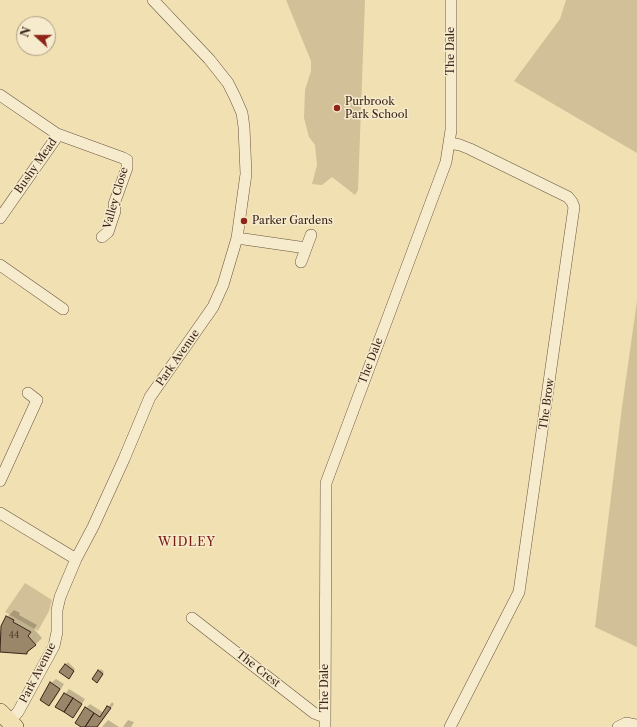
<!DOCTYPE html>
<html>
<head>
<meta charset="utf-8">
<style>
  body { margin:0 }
  #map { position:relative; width:637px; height:727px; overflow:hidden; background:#f1e0b2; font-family:"Libre Caslon Text",serif }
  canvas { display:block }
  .north { position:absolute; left:16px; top:16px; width:40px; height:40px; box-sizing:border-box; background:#f6ebcd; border:1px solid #ab9b85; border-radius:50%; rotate:291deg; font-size:11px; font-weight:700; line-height:16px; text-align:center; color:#3b2419 }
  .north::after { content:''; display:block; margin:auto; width:14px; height:18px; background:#8f2418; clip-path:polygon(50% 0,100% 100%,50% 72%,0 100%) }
</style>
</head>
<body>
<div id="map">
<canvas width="637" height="727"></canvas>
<div class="north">N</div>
</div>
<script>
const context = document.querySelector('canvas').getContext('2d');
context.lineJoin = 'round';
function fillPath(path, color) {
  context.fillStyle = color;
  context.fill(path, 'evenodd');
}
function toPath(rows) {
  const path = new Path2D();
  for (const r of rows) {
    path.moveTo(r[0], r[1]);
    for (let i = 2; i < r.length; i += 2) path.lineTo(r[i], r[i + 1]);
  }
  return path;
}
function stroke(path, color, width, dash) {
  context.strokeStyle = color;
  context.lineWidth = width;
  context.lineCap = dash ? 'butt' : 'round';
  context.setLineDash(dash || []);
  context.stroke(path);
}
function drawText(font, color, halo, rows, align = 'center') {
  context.font = font + ' "Libre Caslon Text",serif';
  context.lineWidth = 3;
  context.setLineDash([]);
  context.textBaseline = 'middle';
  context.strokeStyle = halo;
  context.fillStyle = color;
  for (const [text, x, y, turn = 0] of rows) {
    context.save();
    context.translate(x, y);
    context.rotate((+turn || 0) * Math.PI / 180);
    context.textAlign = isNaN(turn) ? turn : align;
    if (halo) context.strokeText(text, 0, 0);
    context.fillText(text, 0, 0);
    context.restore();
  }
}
fillPath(toPath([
  [286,0,365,0,358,190,355,195,332,177,322,185,312,184,317,165,315,145,309,137,304,118,305,90,311,71,311,61],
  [566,0,637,0,637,153,514,81,560,19],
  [637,301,637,647,595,627,622,407],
  [25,583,52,600,49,611,38,631,5,612]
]), '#d2c098');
fillPath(toPath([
  [14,610,20,613,19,615,37,625,34,629,42,638,27,653,0,651,0,633,7,617],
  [68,662,75,669,71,675,61,672],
  [101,669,104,672,99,680,99,671],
  [56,679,64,684,54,700,49,705,51,683],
  [69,689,85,699,77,712,56,706],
  [112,702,114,704,98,727,83,727,86,708,90,704,104,713],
  [108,720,119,727,102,727],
  [128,720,134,722,131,727,123,727]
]), '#0003');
const building = toPath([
  [6,616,14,620,13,622,31,632,28,636,36,645,27,652,27,654,0,652,1,626,6,616],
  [65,664,74,671,69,679,59,672,65,664],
  [98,670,103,674,97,683,92,679,98,670],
  [50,682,60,689,49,706,40,700,50,682],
  [64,693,73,698,64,712,55,707,64,693],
  [73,698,82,704,73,718,64,712,73,698],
  [107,706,111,708,97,727,85,727,94,713,100,717,107,706],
  [85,707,94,713,85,727,81,727,75,723,85,707]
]);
fillPath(building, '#9a8669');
stroke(building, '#3b2419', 1);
const minor = toPath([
  [0,95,57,134,123,158,127,160,127,168,114,204,115,211,108,232,102,237],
  [450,143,460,145,470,149,568,197,572,202,574,207,519,592,450,727],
  [0,218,56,138,57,134],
  [237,238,306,248],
  [301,262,311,235],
  [0,265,63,309],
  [0,481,37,400,28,393],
  [0,513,76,559],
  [192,618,314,713,325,717],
  [9,722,18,712,54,646,57,632,57,610,60,597,76,559,93,527,124,459,150,397,213,307,223,285,237,238,246,174,244,127,242,113,235,97,228,83,209,59,153,0],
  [325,727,326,483,446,162,451,130,451,0],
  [618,727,626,723,637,725]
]);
const primary = toPath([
  [0,712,15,727]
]);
stroke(minor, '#68533f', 12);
stroke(primary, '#3b2419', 18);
stroke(minor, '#f6ebcd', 11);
stroke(primary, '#f1e0b2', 17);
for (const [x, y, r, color] of [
  [337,108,4,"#8f2418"],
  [244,221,4,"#8f2418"]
]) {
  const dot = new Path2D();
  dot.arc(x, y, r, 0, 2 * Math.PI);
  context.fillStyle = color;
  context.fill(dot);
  stroke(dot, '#f6ebcd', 1.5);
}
drawText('9px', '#533c2d', null, [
  ["44",14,635]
]);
drawText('11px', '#3b2419', '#f6ebcd', [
  ["The Dale",451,51,-90],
  ["Bushy Mead",36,166,-55],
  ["Valley Close",116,198,-74],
  ["Park Avenue",178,358,-55],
  ["The Dale",371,361,-69],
  ["The Brow",547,404,-82],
  ["The Crest",258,669,38],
  ["Park Avenue",38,673,-63],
  ["The Dale",325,688,-90]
]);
drawText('11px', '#3b2419', '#f6ebcd', [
  ["Purbrook",345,102],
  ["Park School",345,115],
  ["Parker Gardens",252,221]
], 'left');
context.letterSpacing = '1px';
drawText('12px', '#7a1f14', '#f6ebcd', [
  ["WIDLEY",187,543]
]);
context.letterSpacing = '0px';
</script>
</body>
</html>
